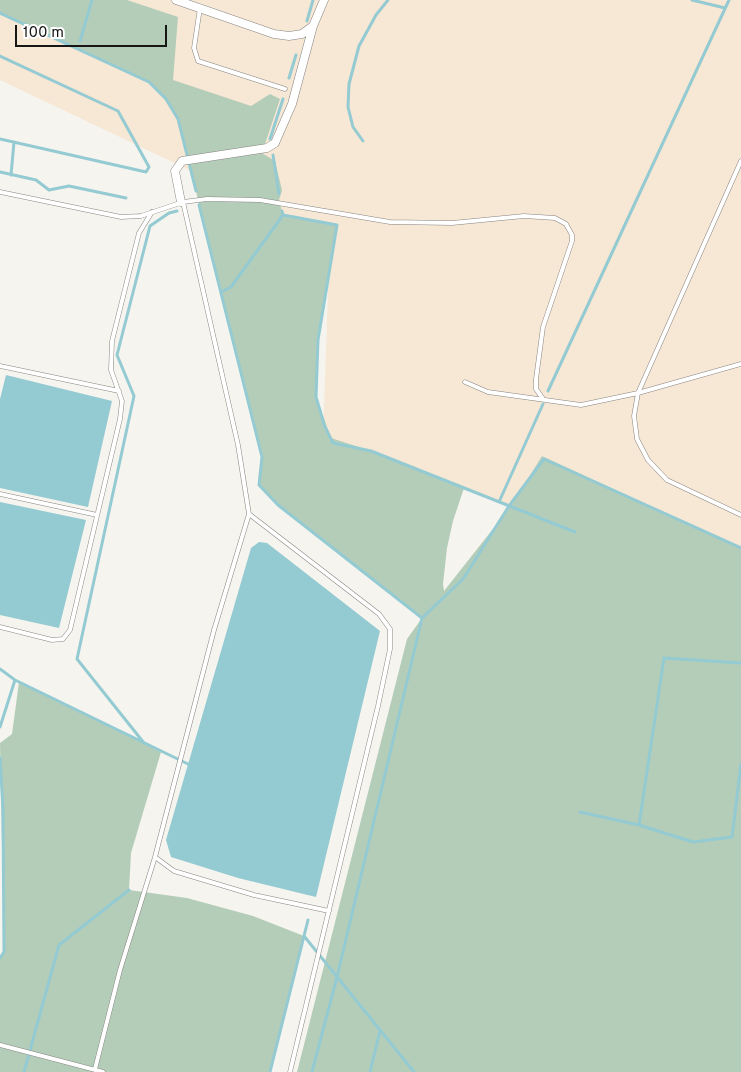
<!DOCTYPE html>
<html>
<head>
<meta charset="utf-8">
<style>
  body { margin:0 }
  #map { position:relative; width:741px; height:1072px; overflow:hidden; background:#f6f4ef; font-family:Overpass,sans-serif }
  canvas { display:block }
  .scale { position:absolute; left:15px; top:25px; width:152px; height:22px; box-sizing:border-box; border:2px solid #161614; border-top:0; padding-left:6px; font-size:15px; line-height:18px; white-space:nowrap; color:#161614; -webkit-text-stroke:4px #fff; paint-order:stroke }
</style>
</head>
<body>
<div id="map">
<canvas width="741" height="1072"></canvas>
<div class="scale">100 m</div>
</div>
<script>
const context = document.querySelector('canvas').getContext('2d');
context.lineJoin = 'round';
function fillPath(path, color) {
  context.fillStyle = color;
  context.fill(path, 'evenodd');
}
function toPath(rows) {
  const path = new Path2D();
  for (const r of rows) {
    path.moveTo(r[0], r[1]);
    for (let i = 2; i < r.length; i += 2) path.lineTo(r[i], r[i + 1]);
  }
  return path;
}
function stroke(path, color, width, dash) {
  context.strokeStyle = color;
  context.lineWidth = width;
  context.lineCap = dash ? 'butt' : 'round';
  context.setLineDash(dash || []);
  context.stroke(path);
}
fillPath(toPath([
  [0,0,741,0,741,548,542,456,511,506,323,436,330,237,0,80]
]), '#f7e7d5');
fillPath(toPath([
  [0,0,127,0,178,17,173,80,251,106,270,94,280,99,262,153,275,161,282,190,279,200,283,215,337,225,318,340,316,397,331,438,371,451,464,488,453,521,447,548,443,584,444,591,511,506,542,456,741,548,741,1072,297,1072,407,639,422,618,278,505,259,485,262,457,178,119,166,99,149,82,0,14],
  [19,682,161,752,131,853,129,890,187,898,253,916,304,936,270,1072,0,1072,0,958,4,952,0,743,12,734]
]), '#b4cdb9');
fillPath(toPath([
  [6,375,112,401,88,507,0,488,0,399],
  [0,502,86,520,59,628,0,615],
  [259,542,267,543,380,631,316,897,238,878,171,857,166,840,251,548]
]), '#94cad2');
stroke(toPath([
  [692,0,725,8],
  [0,13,149,82,166,99,178,119,196,191],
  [307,21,313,0],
  [80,41,92,0],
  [0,56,118,111,149,167,146,172,0,139],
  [289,78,296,55],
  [270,139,283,99],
  [363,141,353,127,348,107,349,84,359,46,376,15,388,0],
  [273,155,279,194],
  [0,172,36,180,49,190,69,186,126,198],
  [11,175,14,142],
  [199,205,262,457,259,485,278,505,422,618],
  [283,215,337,225,318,340,316,397,325,427,333,443,371,451,575,532],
  [221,292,231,287,283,215,282,211],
  [548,391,729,0],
  [499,502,543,404],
  [0,669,15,680,190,765],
  [0,727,15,680],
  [144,743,77,659,134,396,117,355,150,226,169,213,177,211],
  [0,758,3,809,4,952,0,958],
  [580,812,639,825,693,842,732,837,741,764],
  [639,825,664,658,741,663],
  [304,936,414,1072],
  [24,1072,59,945,129,890],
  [270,1072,308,920],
  [312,1072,337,977,422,618,463,579,509,506,544,459,741,548],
  [370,1072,380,1031]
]), '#94cad2', 3);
const service = toPath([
  [200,8,194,48,198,61,285,89],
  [741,161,638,393,634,416,637,439,648,460,667,480,741,515],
  [0,192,121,217,141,216,183,202,207,199,260,200,390,222,452,223,524,216,555,218,566,224,572,235,572,241,543,327,536,379,536,389,543,399],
  [0,366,119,391],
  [465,382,488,392,581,405,638,393,741,364],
  [0,494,97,515],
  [249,514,379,614,390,629,390,649,378,706,290,1072],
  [0,627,52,640,63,639,70,630,120,419,122,401,111,370,112,341,139,233,152,212],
  [155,857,174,871,254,895,329,911],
  [0,1045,103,1072],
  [95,1069,120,970,155,857,214,630,249,514,238,445,183,202]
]);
const minor = toPath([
  [176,0,274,34,289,36,302,34,313,26,324,0],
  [181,202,175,171,182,161,267,148,275,143,292,104,313,26]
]);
stroke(service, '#878580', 5);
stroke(minor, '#878580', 9);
stroke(service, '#fff', 4);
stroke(minor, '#fff', 8);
</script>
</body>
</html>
